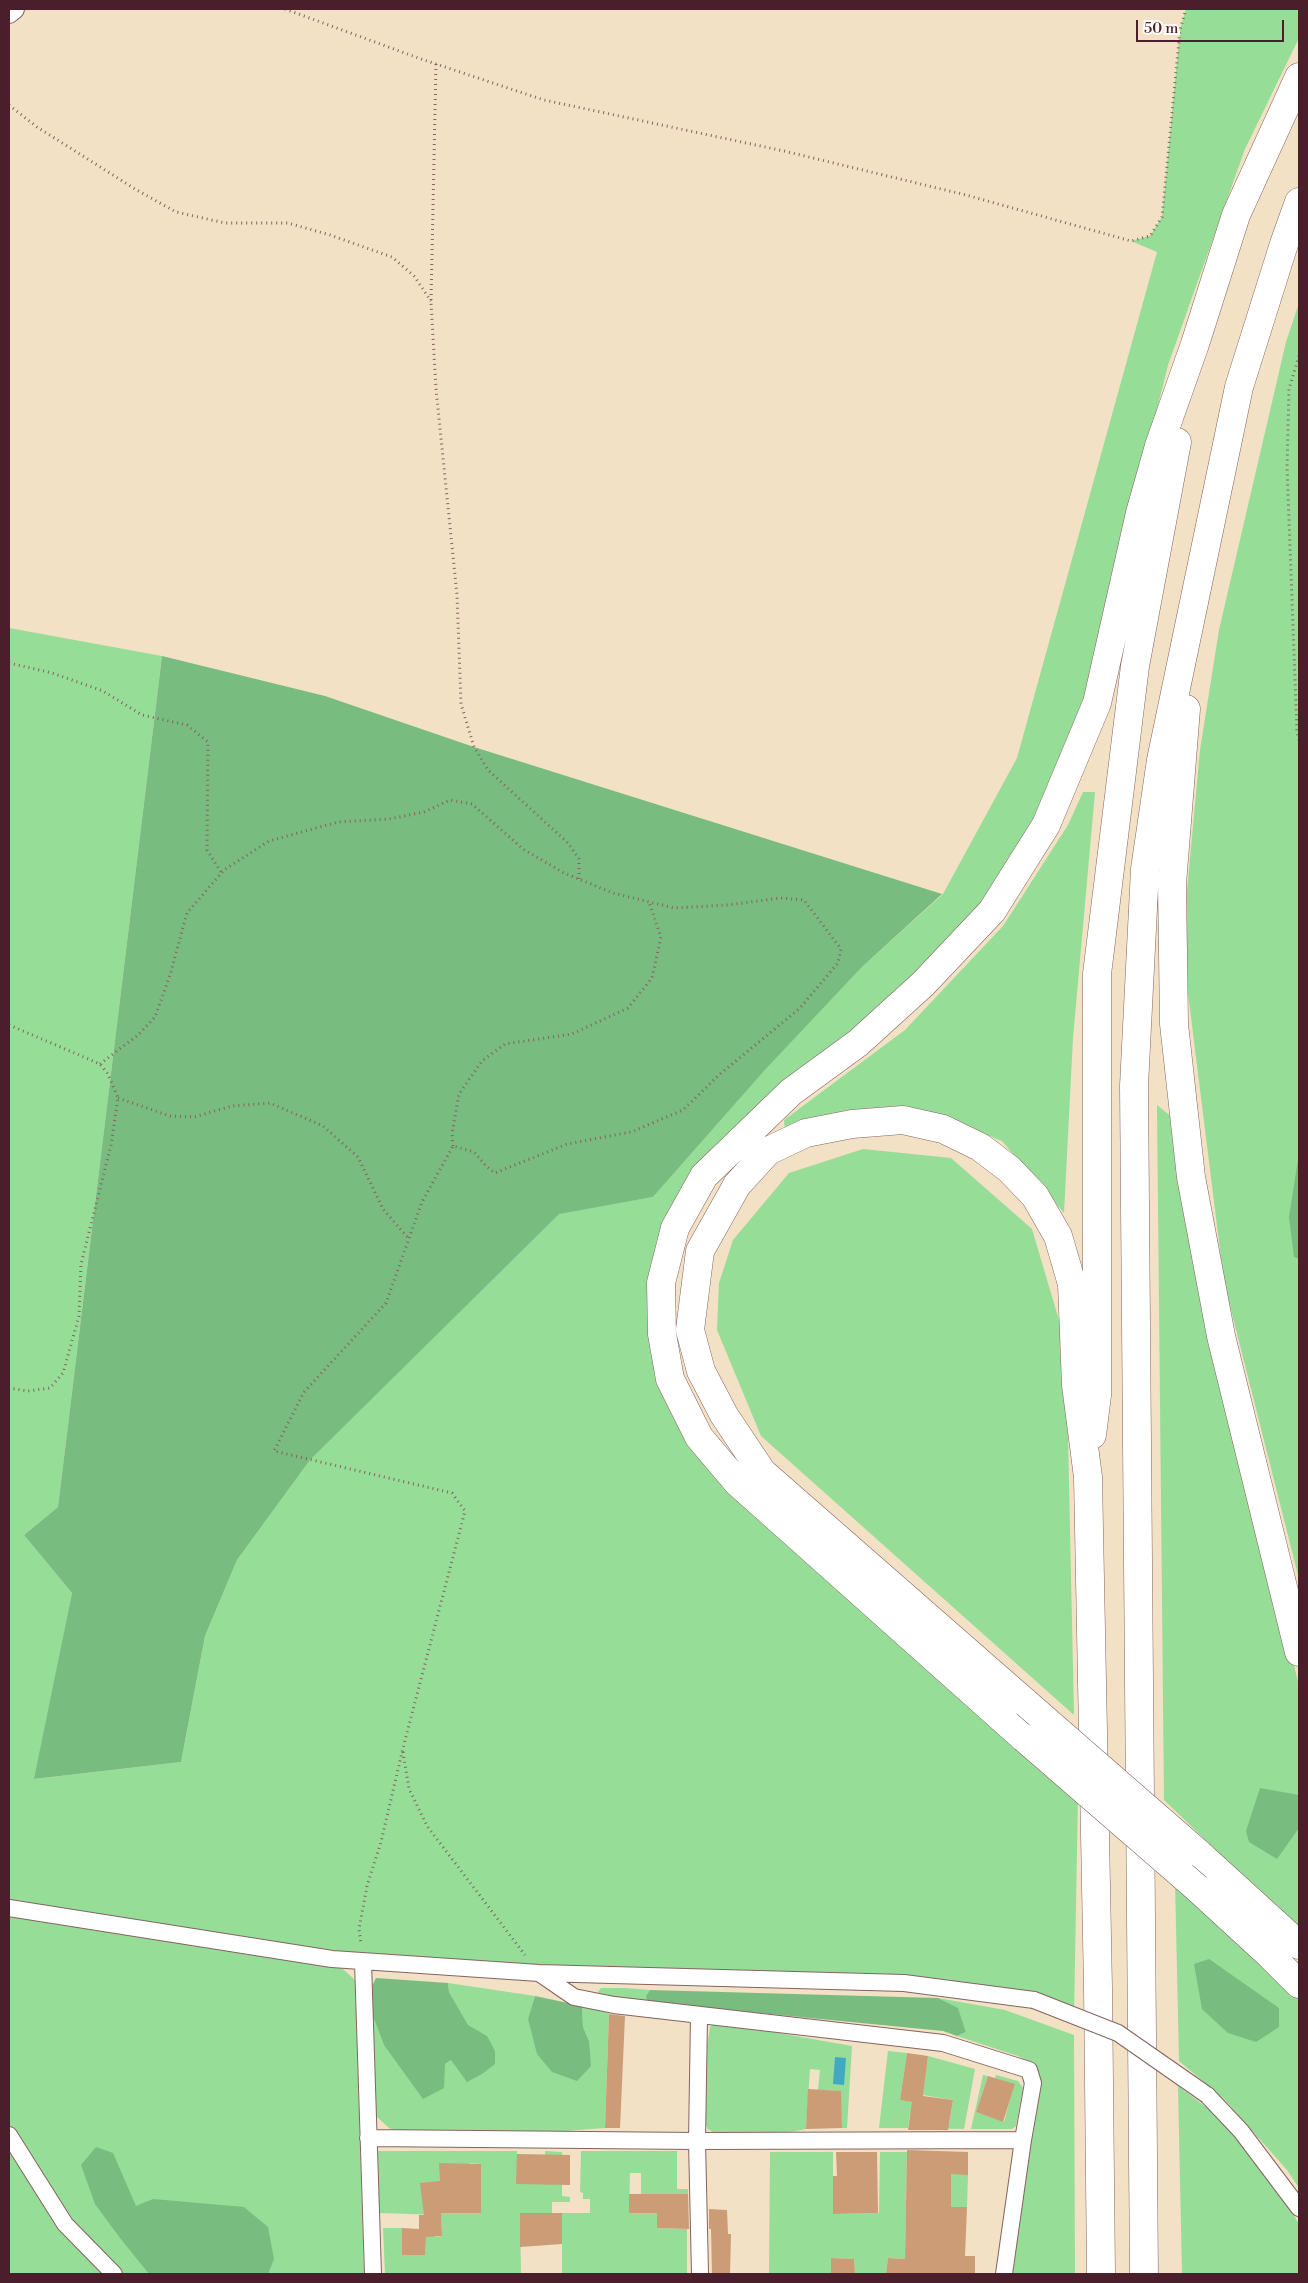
<!DOCTYPE html>
<html>
<head>
<meta charset="utf-8">
<style>
  body { margin:0 }
  #map { position:relative; width:1308px; height:2283px; overflow:hidden; background:#f2e1c4; font-family:"Libre Bodoni",serif }
  canvas { display:block }
  .frame { position:absolute; inset:0; border:10px solid #4a1f2b; pointer-events:none }
  .scale { position:absolute; left:1136px; top:20px; width:148px; height:22px; box-sizing:border-box; border:2px solid #4a1f2b; border-top:0; padding-left:6px; font-size:15px; line-height:18px; white-space:nowrap; color:#4a1f2b; -webkit-text-stroke:4px #fdfcf7; paint-order:stroke }
</style>
</head>
<body>
<div id="map">
<canvas width="1308" height="2283"></canvas>
<div class="frame"></div>
<div class="scale">50 m</div>
</div>
<script>
const context = document.querySelector('canvas').getContext('2d');
context.lineJoin = 'round';
function fillPath(path, color) {
  context.fillStyle = color;
  context.fill(path, 'evenodd');
}
function toPath(rows) {
  const path = new Path2D();
  for (const r of rows) {
    path.moveTo(r[0], r[1]);
    for (let i = 2; i < r.length; i += 2) path.lineTo(r[i], r[i + 1]);
  }
  return path;
}
function stroke(path, color, width, dash) {
  context.strokeStyle = color;
  context.lineWidth = width;
  context.lineCap = dash ? 'butt' : 'round';
  context.setLineDash(dash || []);
  context.stroke(path);
}
fillPath(toPath([
  [1186,9,1299,9,1299,38,1245,149,1168,365,1108,606,1090,695,1041,816,985,906,871,1017,691,1177,662,1334,699,1437,1078,1794,1074,2016,904,1983,333,1960,355,1980,364,2274,9,2274,9,628,162,656,58,1507,24,1535,72,1593,35,1779,181,1762,205,1636,237,1560,310,1460,559,1213,653,1197,765,1070,862,967,943,894,1017,758,1157,252,1131,241,1150,236,1162,217,1180,30],
  [1299,303,1299,1579,1224,1282,1182,945,1200,750,1219,630,1286,342],
  [1083,792,1095,792,1073,1038,1064,1213,1002,1141,929,1112,847,1110,785,1131,784,1120,905,1030,1003,926,1068,825],
  [1157,1105,1173,1118,1198,1292,1299,1685,1299,1930,1164,1800],
  [863,1149,951,1158,1032,1229,1066,1344,1074,1715,761,1436,717,1330,719,1283,733,1240,789,1173],
  [1175,1881,1299,1995,1299,2188,1287,2170,1224,2099,1179,2061],
  [448,1983,535,1996,528,2020,589,2041,583,2027,582,2006,609,2013,605,2128,525,2134,407,2134,389,2128,376,2116,372,2014,384,2045,445,2064,487,2036,468,2026,449,1992],
  [601,1988,626,1988,650,1990,646,1996,647,2002,601,1995,598,1992],
  [938,1998,1005,2010,1074,2035,1075,2274,1011,2274,1036,2067,1018,2056,957,2036,966,2032,958,2009],
  [716,2022,852,2046,847,2128,842,2128,840,2091,818,2090,820,2070,810,2069,806,2129,773,2135,718,2135,708,2129,702,2118,702,2079,710,2027],
  [888,2051,907,2053,900,2100,922,2103,921,2113,910,2113,908,2128,879,2128],
  [928,2056,975,2069,964,2129,918,2128,919,2121,949,2125,953,2100,923,2095],
  [983,2075,988,2076,976,2112,1004,2122,1014,2085,995,2078,996,2075,1018,2081,1023,2088,1016,2126,1012,2129,971,2129],
  [1178,2086,1218,2116,1278,2190,1299,2224,1299,2274,1182,2274],
  [378,2151,517,2151,517,2184,545,2155,545,2151,562,2152,562,2196,570,2197,570,2202,552,2202,552,2213,520,2213,521,2274,385,2274,383,2228,402,2228,402,2255,425,2255,426,2229,419,2229,419,2224,434,2224,435,2237,442,2236,441,2215,379,2213],
  [440,2163,470,2188,470,2163,481,2164,481,2213,441,2213],
  [581,2151,677,2151,677,2189,688,2189,688,2203,677,2194,641,2194,641,2173,630,2173,629,2213,657,2213,657,2228,687,2229,687,2274,562,2274,562,2213,590,2213,590,2199,583,2199,583,2193,580,2192],
  [770,2152,833,2152,833,2214,879,2213,880,2152,907,2152,905,2259,888,2258,886,2274,855,2274,854,2259,832,2258,831,2274,769,2274],
  [937,2152,968,2175,967,2207,951,2207,951,2184,936,2183]
]), '#96dd98');
fillPath(toPath([
  [162,656,325,696,474,747,942,894,862,967,765,1070,653,1197,559,1214,310,1460,237,1560,205,1636,181,1762,34,1779,72,1593,24,1535,58,1507],
  [1299,1153,1299,1259,1294,1257,1289,1217],
  [1260,1788,1299,1795,1299,1828,1277,1859,1249,1842,1246,1831],
  [1209,1959,1279,2008,1279,2027,1256,2042,1228,2033,1202,2009,1194,1964],
  [376,1978,448,1983,449,1992,468,2025,487,2036,495,2051,495,2064,482,2074,467,2082,451,2060,445,2064,444,2088,423,2099,384,2045,372,2014,372,1986],
  [650,1990,938,1998,958,2008,966,2032,957,2036,943,2031,647,2002,646,1996],
  [535,1996,582,2006,583,2027,589,2041,591,2066,577,2081,552,2072,537,2054,528,2019],
  [96,2147,113,2153,136,2206,153,2199,244,2207,268,2227,274,2259,268,2274,149,2274,120,2238,95,2204,81,2165]
]), '#78bc80');
fillPath(toPath([
  [835,2057,846,2058,844,2085,833,2084]
]), '#42a9c2');
fillPath(toPath([
  [609,2014,625,2016,620,2128,605,2128],
  [907,2053,928,2056,923,2096,953,2100,948,2130,908,2130,912,2102,900,2100],
  [988,2076,1015,2084,1003,2122,976,2112],
  [808,2089,841,2091,842,2128,806,2129],
  [907,2150,968,2152,968,2175,951,2174,951,2207,967,2207,965,2256,975,2256,975,2274,886,2274,888,2258,905,2259],
  [836,2152,877,2152,878,2213,833,2214,833,2176,837,2176],
  [517,2154,570,2155,570,2185,516,2184],
  [439,2163,481,2164,481,2213,441,2213,442,2236,426,2237,425,2255,402,2255,402,2228,419,2229,419,2215,424,2215,420,2183,440,2181],
  [629,2194,688,2194,689,2229,657,2228,657,2213,629,2213],
  [709,2209,727,2210,728,2234,731,2234,730,2274,712,2274,711,2229,709,2229],
  [520,2213,562,2213,562,2244,520,2247],
  [831,2258,854,2259,855,2274,831,2274]
]), '#cc9c76');
const minor = toPath([
  [9,1908,332,1959,539,1973,904,1983,1034,2000],
  [363,1962,373,2274],
  [539,1973,574,1997,614,2005,943,2043,1029,2070,1033,2083,1023,2140,1004,2274],
  [699,2016,697,2141,700,2274],
  [1207,2095,1241,2131,1299,2208],
  [9,2135,65,2224,114,2274],
  [368,2138,697,2141,1023,2140]
]);
const tertiary = toPath([
  [9,13,14,9]
]);
const motorway = toPath([
  [1186,709,1172,884,1174,1024,1191,1177,1221,1336,1299,1652],
  [1092,1435,1097,1395,1097,974,1135,666,1177,442],
  [1026,1703,762,1472,724,1415,701,1371,690,1330,700,1251,737,1185,768,1151,806,1133,852,1124,903,1120,943,1129,980,1147,1009,1169,1035,1196,1058,1236,1072,1284,1076,1385,1088,1477,1098,1988,1101,2274],
  [1024,1738,737,1482,699,1437,670,1379,662,1334,661,1283,675,1228,704,1176,791,1092,858,1043,923,984,992,911,1046,825,1097,703,1140,513,1159,446,1195,344,1236,215,1299,77],
  [1197,1852,1299,1945],
  [1197,1888,1270,1955,1299,1984],
  [1144,2274,1134,1086,1145,869,1161,760,1239,387,1284,244,1299,202]
]);
stroke(minor, '#856361', 18);
stroke(tertiary, '#856361', 22);
stroke(motorway, '#856361', 29);
stroke(toPath([
  [285,9,421,59,544,100,784,151,966,195,1131,241,1150,236,1162,217,1180,30,1186,9],
  [436,64,431,302,436,389,457,595,461,704,474,747,488,770,568,843,579,859,579,879],
  [9,105,37,127,135,189,176,212,225,223,288,223,330,235,392,257,414,276,431,301],
  [1299,356,1289,389,1287,467,1297,732,1299,740],
  [9,663,52,673,103,691,142,715,187,725,208,742,207,850,221,872],
  [9,1025,100,1064,108,1074,118,1098,111,1145,81,1264,79,1316,63,1373,50,1388,28,1391,9,1388],
  [100,1064,138,1035,155,1017,170,975,187,913,224,870,269,841,338,822,389,819,424,812,450,800,472,804,523,849,564,873,613,893,674,908,728,905,780,898,804,900,841,949,838,963,799,1009,720,1074,683,1110,631,1132,567,1144,495,1173,486,1166,474,1152,453,1146,422,1202,386,1303,304,1392,274,1451,452,1493,465,1511,403,1748,381,1842,367,1886,359,1929,361,1944],
  [118,1098,170,1116,194,1117,232,1106,270,1103,323,1126,358,1157,383,1209,409,1239],
  [453,1146,452,1134,459,1094,482,1061,505,1044,572,1034,628,1008,652,978,661,937,649,902],
  [403,1752,409,1789,427,1826,525,1955]
]), '#856361', 3, [1, 4]);
stroke(minor, '#fff', 16);
stroke(tertiary, '#fff', 20);
stroke(motorway, '#fff', 28);
const minorBridge = toPath([
  [1034,2000,1118,2033,1207,2095]
]);
const motorwayBridge = toPath([
  [1026,1703,1197,1852],
  [1024,1738,1197,1888]
]);
stroke(minorBridge, '#856361', 18, []);
stroke(motorwayBridge, '#856361', 29, []);
stroke(minorBridge, '#fff', 16);
stroke(motorwayBridge, '#fff', 28);
</script>
</body>
</html>
